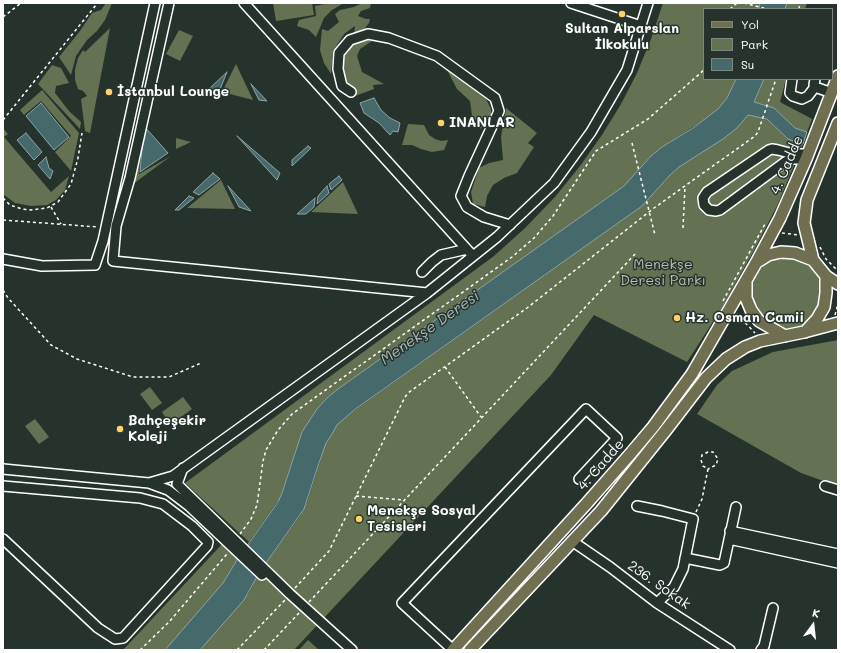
<!DOCTYPE html>
<html>
<head>
<meta charset="utf-8">
<style>
  body { margin:0 }
  #map { position:relative; width:841px; height:653px; overflow:hidden; background:#26332d; font-family:Mali,sans-serif }
  canvas { display:block }
  .frame { position:absolute; inset:0; border:4px solid #fff; pointer-events:none }
  .legend { position:absolute; left:703px; top:8px; width:130px; height:72px; box-sizing:border-box; background:#26332d; border:1px solid #7d8581; margin:0; padding:5px 7px; list-style:none; font-size:12px; color:#fff }
  .legend li { display:flex; align-items:center; gap:8px; height:20px }
  .legend b { width:20px; border:1px solid #7d8581 }
  .north { position:absolute; left:793px; top:605px; width:40px; height:40px; -webkit-text-stroke:3px #26332d; paint-order:stroke; rotate:15deg; font-size:11px; font-weight:700; line-height:16px; text-align:center; color:#fff }
  .north::after { content:''; display:block; margin:auto; width:14px; height:18px; background:#fff; clip-path:polygon(50% 0,100% 100%,50% 72%,0 100%) }
</style>
</head>
<body>
<div id="map">
<canvas width="841" height="653"></canvas>
<div class="frame"></div>
<ul class="legend">
<li><b style="height:5px;background:#716f52"></b>Yol</li>
<li><b style="height:11px;background:#647152"></b>Park</li>
<li><b style="height:11px;background:#46696c"></b>Su</li>
</ul>
<div class="north">K</div>
</div>
<script>
const context = document.querySelector('canvas').getContext('2d');
context.lineJoin = 'round';
function fillPath(path, color) {
  context.fillStyle = color;
  context.fill(path, 'evenodd');
}
function toPath(rows) {
  const path = new Path2D();
  for (const r of rows) {
    path.moveTo(r[0], r[1]);
    for (let i = 2; i < r.length; i += 2) path.lineTo(r[i], r[i + 1]);
  }
  return path;
}
function stroke(path, color, width, dash) {
  context.strokeStyle = color;
  context.lineWidth = width;
  context.lineCap = dash ? 'butt' : 'round';
  context.setLineDash(dash || []);
  context.stroke(path);
}
function drawText(font, color, halo, rows, align = 'center') {
  context.font = font + ' Mali,sans-serif';
  context.lineWidth = 3;
  context.setLineDash([]);
  context.textBaseline = 'middle';
  context.strokeStyle = halo;
  context.fillStyle = color;
  for (const [text, x, y, turn = 0] of rows) {
    context.save();
    context.translate(x, y);
    context.rotate((+turn || 0) * Math.PI / 180);
    context.textAlign = isNaN(turn) ? turn : align;
    if (halo) context.strokeText(text, 0, 0);
    context.fillText(text, 0, 0);
    context.restore();
  }
}
fillPath(toPath([
  [106,3,112,3,105,20,97,31,87,40,76,56,71,75,59,57,80,31,92,13,101,10],
  [273,3,312,3,314,15,276,21],
  [330,3,344,3,332,10,324,18,316,37,309,30,297,26,299,20,316,16,315,6],
  [362,3,371,3,370,8,361,11,358,16,366,19,370,19,369,23,365,28,365,33,354,35,355,26,344,34,333,51,331,74,324,63,320,50,322,29,328,31,339,22,335,14,340,10,354,7],
  [663,3,760,3,759,9,704,9,704,79,736,79,727,98,718,109,707,118,662,147,651,156,624,186,338,389,327,398,317,409,302,432,280,498,249,542,185,483,494,256,524,229,555,197,580,166,602,135,621,104,637,73,651,39],
  [787,3,807,3,805,9,785,9],
  [110,28,90,133,85,131,81,99,87,96,83,91,78,89,75,80,75,70,78,58,83,50,85,52],
  [179,30,193,36,180,61,166,54],
  [357,39,372,41,360,49,357,56,362,72,384,84,373,85,374,89,355,96,349,86,342,79,342,55,346,48],
  [236,64,253,100,222,92],
  [52,65,61,68,69,83,56,86,55,93,69,111,81,122,80,129,38,84],
  [446,68,486,99,491,109,491,119,484,134,484,126,480,129,478,123,472,116,470,101,457,89],
  [764,79,786,79,780,102,812,119,807,132,795,128,774,108,754,103],
  [42,90,79,133,71,171,55,152,71,136,41,101,24,115,20,110],
  [506,108,537,133,528,143,534,147,517,173,504,178,493,185,487,196,485,207,473,204,471,192,479,168,489,163,503,160,501,137],
  [748,115,767,119,788,139,803,144,777,206,751,256,720,311,687,362,594,315,551,375,294,650,200,650,248,594,259,573,300,516,307,502,326,443,337,425,345,417,642,206,670,175,679,167,737,128],
  [408,124,424,125,429,135,435,139,441,141,448,140,444,150,432,152,421,149,412,145,402,145],
  [3,128,8,134,4,137,51,192,69,176,65,190,56,200,47,205,31,206,15,203,3,194],
  [141,134,139,174,171,156,129,187],
  [176,138,191,142,176,149],
  [221,180,235,209,187,208],
  [343,182,358,214,311,212],
  [781,258,794,259,806,264,815,271,821,281,823,305,810,324,788,333,756,318,749,294,752,281,759,270,769,262],
  [838,340,838,484,826,482,801,473,697,414,717,385,732,371,773,352],
  [150,387,162,403,152,410,140,394],
  [183,397,192,409,170,425,162,412],
  [35,419,49,437,39,444,25,426],
  [223,543,238,558,223,583,173,642,165,650,123,650],
  [308,640,319,650,299,650]
]), '#647152');
const water = toPath([
  [760,3,787,3,785,9,759,9,760,3],
  [227,72,219,92,209,89,227,72],
  [736,79,764,79,754,102,774,108,795,128,807,132,803,144,788,139,767,119,748,115,737,128,723,139,679,167,670,175,642,206,354,410,337,425,332,434,326,443,318,466,304,509,259,573,244,600,200,650,165,650,223,583,237,560,278,502,282,493,302,432,317,409,327,398,338,389,624,186,651,156,662,147,693,128,718,109,727,98,736,79],
  [251,84,267,101,259,100,251,84],
  [374,98,381,110,390,118,400,123,398,132,393,131,390,135,379,123,364,113,360,103,374,98],
  [41,103,69,137,54,150,26,116,41,103],
  [144,126,168,153,140,172,144,126],
  [26,133,42,152,34,160,17,140,26,133],
  [237,136,280,173,277,180,237,136],
  [308,146,311,148,292,166,292,160,308,146],
  [46,157,49,168,53,171,50,179,38,165,46,157],
  [213,173,220,179,199,195,193,192,213,173],
  [339,176,342,180,331,190,329,184,339,176],
  [228,186,251,211,239,207,228,186],
  [327,186,329,193,317,204,318,196,327,186],
  [189,196,194,198,179,210,175,210,189,196],
  [315,198,314,207,306,214,297,214,315,198]
]);
fillPath(water, '#46696c');
stroke(water, '#90a5a7', 1);
const minor = toPath([
  [169,3,130,178,116,226,113,261,427,293],
  [244,3,473,256],
  [571,3,641,26],
  [792,79,790,93,793,96,802,99,808,96,815,87,814,85,815,79],
  [815,87,832,93],
  [351,92,342,86,338,69,339,53,350,40,368,34,389,38,437,56,495,98,499,111,469,176,461,196,467,207,484,217,510,225],
  [806,159,791,159,785,162,720,210,716,211,709,210,704,205,703,198,707,192,769,150,772,149,778,150,793,154,808,154],
  [3,259,42,266,95,265,103,241,155,3],
  [422,272,432,262,441,255,463,250,465,247],
  [183,468,177,484,290,594,352,650],
  [3,469,149,483,173,476,427,293,497,237,554,183,591,132,627,70,648,3],
  [149,483,168,490,189,506,262,575],
  [3,486,140,498,163,504,192,526,208,542,207,546,123,638,115,639,98,628,3,539],
  [825,486,838,490],
  [637,506,662,511,693,519,683,569,674,587,657,603],
  [730,531,838,554],
  [729,539,838,563],
  [572,541,610,567,657,603,730,650],
  [685,558,720,565,724,563,736,507],
  [453,650,402,603,586,409,617,438,579,479],
  [761,650,764,646,773,608]
]);
const major = toPath([
  [813,260,804,223,807,200,838,123],
  [757,262,768,255,781,252,795,253,813,260,826,276,826,293,824,307,817,319,805,332],
  [826,276,838,284],
  [746,282,746,298,751,310,759,321,785,336],
  [453,650,587,503,631,453,653,427,692,374,756,263,780,218,806,159,838,76],
  [470,650,601,511,666,430,706,378,726,359,745,347,760,341,804,332,838,323]
]);
stroke(minor, '#fff', 12);
stroke(major, '#fff', 14);
stroke(toPath([
  [744,3,767,9],
  [730,9,737,3],
  [799,9,800,3],
  [3,17,21,3],
  [3,120,96,5,95,3],
  [3,198,10,205,22,209,31,210,47,208,58,202,71,184,78,158,82,133],
  [51,207,61,224],
  [3,220,98,227],
  [683,228,685,186],
  [782,233,798,235],
  [820,247,826,259,838,271],
  [3,290,8,298,51,345,77,359,133,377,169,377,201,363],
  [723,301,765,224,767,225],
  [737,314,755,333],
  [835,315,838,304],
  [445,367,481,417],
  [356,496,404,500],
  [696,512,702,499,708,469,703,466,701,460,702,455,708,452,713,452,718,459,716,465,708,469],
  [240,534,251,519,257,505,263,461,266,450,278,430,292,414,512,257,534,238,553,216,596,151,648,119,704,70],
  [295,588,329,551,405,397,408,393,527,308,654,208,755,136,758,132,776,79],
  [309,602,636,253],
  [140,650,169,622,227,554],
  [237,650,285,600],
  [264,650,299,613]
]), '#fff', 1.5, [3, 3]);
stroke(minor, '#26332d', 9);
stroke(major, '#716f52', 11);
stroke(toPath([
  [632,143,655,235]
]), '#fff', 1.5, [3, 3]);
for (const [x, y, r, color] of [
  [622,14,4,"#ffd166"],
  [109,92,4,"#ffd166"],
  [441,123,4,"#ffd166"],
  [677,318,4,"#ffd166"],
  [120,429,4,"#ffd166"],
  [359,519,4,"#ffd166"]
]) {
  const dot = new Path2D();
  dot.arc(x, y, r, 0, 2 * Math.PI);
  context.fillStyle = color;
  context.fill(dot);
  stroke(dot, '#26332d', 1.5);
}
drawText('bold 14px', '#fff', '#26332d', [
  ["Sultan Alparslan",622,29,"center"],
  ["İlkokulu",622,45,"center"],
  ["İstanbul Lounge",117,92],
  ["INANLAR",449,123],
  ["Hz. Osman Camii",685,318],
  ["Bahçeşekir",128,421],
  ["Koleji",128,437],
  ["Menekşe Sosyal",367,511],
  ["Tesisleri",367,527]
], 'left');
drawText('14px', '#fff', '#26332d', [
  ["4. Cadde",787,165,-67],
  ["4. Cadde",601,465,-49],
  ["236. Sokak",659,585,35]
]);
drawText('14px', '#b9bfb1', '#26332d', [
  ["Menekşe",663,265],
  ["Deresi Parkı",663,281]
]);
drawText('italic 15px', '#acbcbd', '#26332d', [
  ["Menekşe Deresi",430,328,-35]
]);
</script>
</body>
</html>
